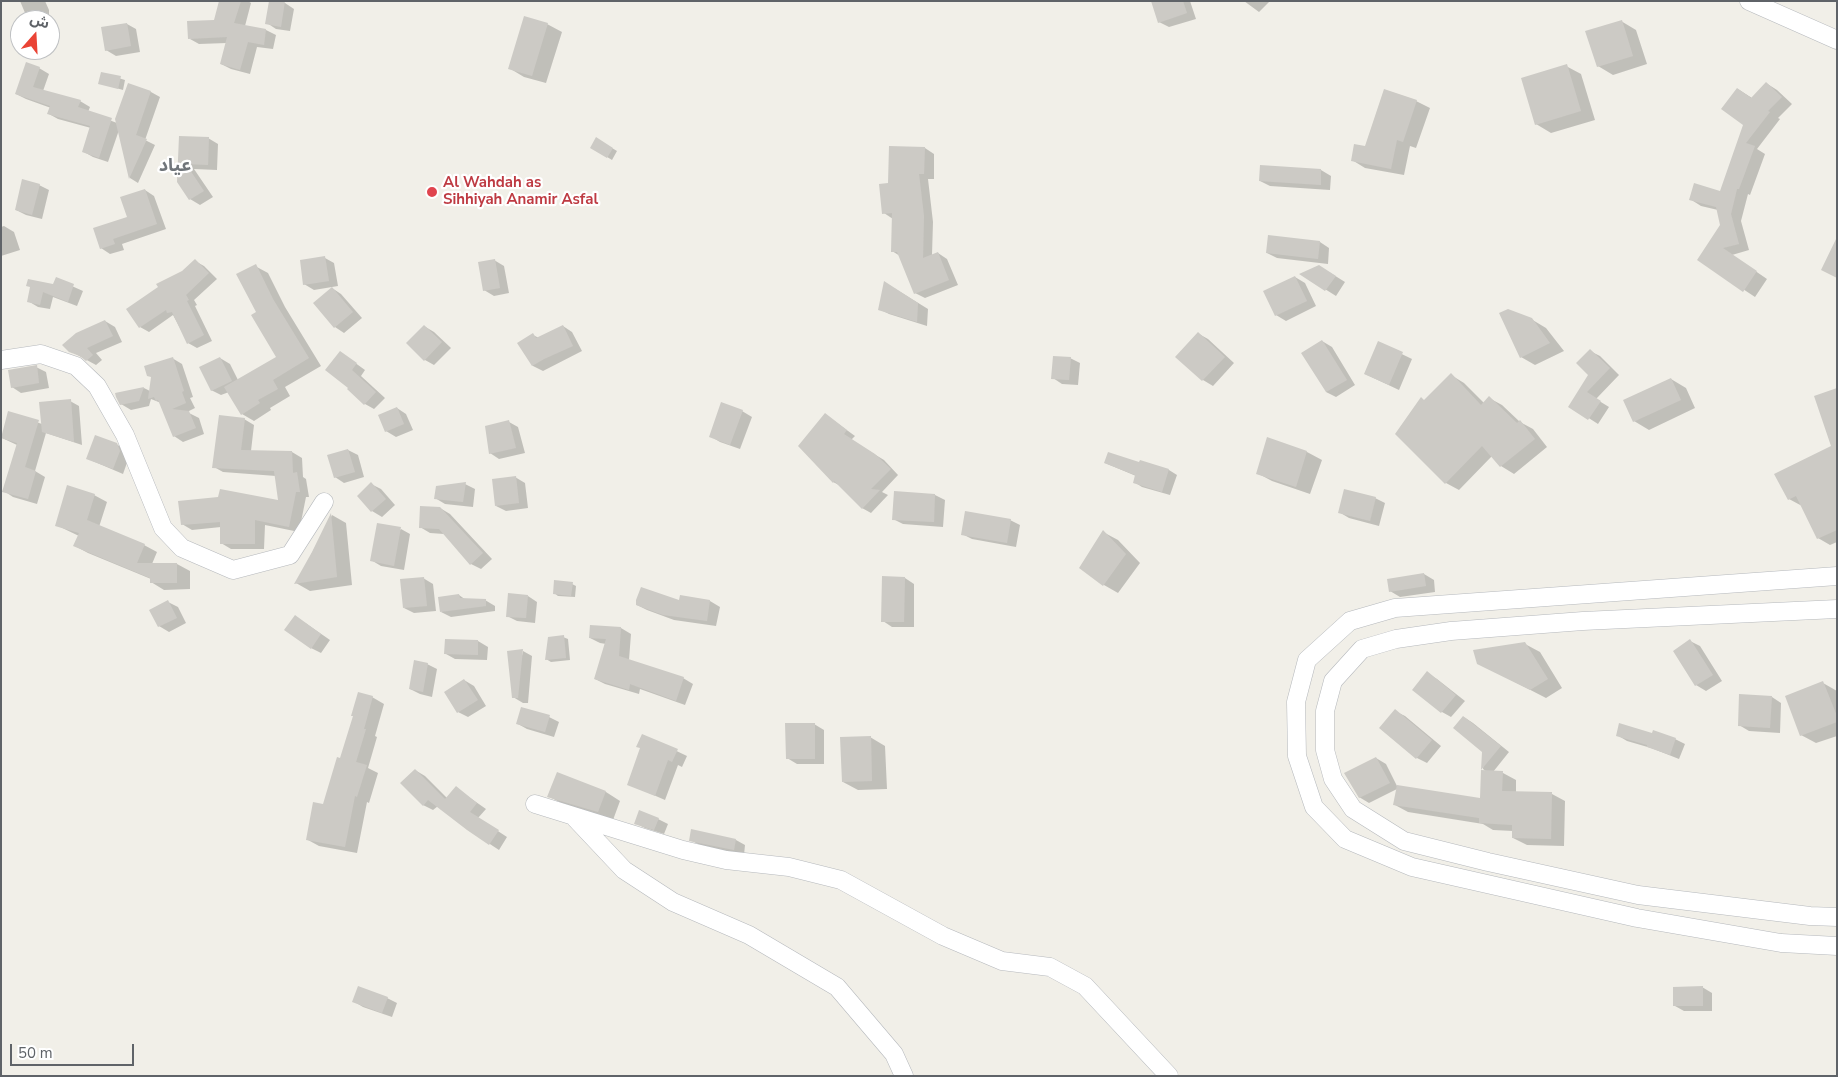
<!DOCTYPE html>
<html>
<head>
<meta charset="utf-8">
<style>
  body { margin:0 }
  #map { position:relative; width:1838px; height:1077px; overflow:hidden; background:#f1efe8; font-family:"Nunito Sans","Noto Sans Arabic",sans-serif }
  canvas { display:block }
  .frame { position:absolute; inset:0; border:2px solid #5f6368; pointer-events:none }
  .north { position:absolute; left:10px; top:10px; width:50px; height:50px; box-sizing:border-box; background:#fff; border:1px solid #bfc1c3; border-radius:50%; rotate:19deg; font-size:14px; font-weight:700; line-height:20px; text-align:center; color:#5f6368 }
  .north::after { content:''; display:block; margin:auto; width:18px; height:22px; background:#ea4335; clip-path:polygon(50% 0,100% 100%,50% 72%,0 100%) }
  .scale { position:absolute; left:10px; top:1044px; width:124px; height:22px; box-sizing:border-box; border:2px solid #5f6368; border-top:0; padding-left:6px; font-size:15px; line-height:18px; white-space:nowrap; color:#5f6368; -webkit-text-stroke:4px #fff; paint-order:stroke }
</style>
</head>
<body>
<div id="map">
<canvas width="1838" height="1077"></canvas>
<div class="frame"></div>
<div class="north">ش</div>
<div class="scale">50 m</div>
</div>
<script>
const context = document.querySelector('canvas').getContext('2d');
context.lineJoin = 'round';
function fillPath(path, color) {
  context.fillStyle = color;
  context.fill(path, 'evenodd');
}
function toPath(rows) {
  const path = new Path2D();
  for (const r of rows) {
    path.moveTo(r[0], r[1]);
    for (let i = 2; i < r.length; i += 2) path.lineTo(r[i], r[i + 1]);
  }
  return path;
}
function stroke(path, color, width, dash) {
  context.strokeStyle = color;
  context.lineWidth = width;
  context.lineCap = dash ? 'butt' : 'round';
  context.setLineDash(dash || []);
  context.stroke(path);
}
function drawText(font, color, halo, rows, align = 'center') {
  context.font = font + ' "Nunito Sans","Noto Sans Arabic",sans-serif';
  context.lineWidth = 4.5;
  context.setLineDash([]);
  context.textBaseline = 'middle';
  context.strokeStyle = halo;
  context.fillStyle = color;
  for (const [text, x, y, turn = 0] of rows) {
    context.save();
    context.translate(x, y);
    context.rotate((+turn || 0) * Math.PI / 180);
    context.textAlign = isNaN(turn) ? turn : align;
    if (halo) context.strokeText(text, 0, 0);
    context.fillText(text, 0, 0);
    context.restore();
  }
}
fillPath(toPath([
  [20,1,45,1,49,10,49,20,28,20],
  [220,1,248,1,251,3,245,26,266,30,276,35,273,49,257,47,250,74,231,69,221,64,227,43,199,44,190,39,215,21],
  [274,1,285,3,294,9,290,31,276,29,267,23],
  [1152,1,1190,1,1196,19,1169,27,1159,22],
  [1244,1,1270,1,1259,12],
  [1621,21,1636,30,1647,64,1613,75,1598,66],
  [127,24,136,29,140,52,116,56,106,50],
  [547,24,562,32,546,83,524,77,509,68],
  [1566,66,1581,74,1595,120,1551,133,1536,124],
  [39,68,49,74,43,91,80,101,90,107,88,112,117,123,129,84,151,92,160,97,145,140,155,145,138,183,130,178,119,130,108,162,93,157,84,152,91,128,58,119,49,114,51,108,26,99,16,94],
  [102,73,125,80,123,90,99,83],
  [1766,83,1777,90,1792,104,1778,118,1780,119,1757,149,1765,154,1750,195,1748,194,1741,221,1749,250,1732,255,1767,279,1755,297,1699,260,1722,226,1718,210,1701,206,1690,199,1721,192,1745,125,1738,89,1752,98],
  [1416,101,1430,108,1416,148,1410,146,1404,175,1365,168,1352,160],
  [180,138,208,138,218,144,217,170,194,169,213,197,200,205,190,199],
  [597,139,617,151,612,160,591,147],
  [925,148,934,154,934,179,928,179,933,222,932,255,938,253,947,259,958,285,925,298,915,293,900,256,892,251,893,219,884,213,889,185],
  [1321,170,1331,176,1330,190,1270,186,1260,181],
  [39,185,49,190,42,219,26,215,16,210],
  [145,190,154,196,166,229,122,244,124,250,110,254,101,248,129,218],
  [4,226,14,232,20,250,1,256,1,227],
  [1320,242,1329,248,1328,264,1277,258,1267,253],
  [325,258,334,263,338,286,314,290,304,284],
  [494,260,504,266,509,293,494,296,484,290],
  [195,261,204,266,217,279,194,300,197,305,195,306,212,341,197,348,188,343,173,315,149,332,140,327,183,272],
  [255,266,268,273,285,307,321,366,285,387,290,396,270,408,271,410,254,421,242,414,229,392,221,395,211,390,220,358,230,364,238,380,278,358,257,312],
  [1329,272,1345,282,1336,296,1301,274],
  [1295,277,1305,283,1316,306,1286,321,1276,315],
  [56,279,83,291,77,306,53,297,50,309,38,307,28,301,31,287,54,285],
  [332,288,341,294,362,318,344,333,335,327],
  [894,288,928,309,927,326,889,314,879,309],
  [1531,319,1546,328,1564,351,1535,365,1521,357],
  [105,321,115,327,122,342,96,353,102,360,96,365,70,351],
  [424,326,434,332,451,348,434,365,425,360],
  [563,326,572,332,582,351,543,371,533,366,519,344,533,335,539,338],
  [1199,334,1208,339,1234,363,1213,386,1203,380,1177,357],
  [1322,341,1332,347,1355,385,1336,397,1326,392],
  [1379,343,1412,359,1399,390,1365,374],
  [1590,351,1600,356,1619,375,1596,399,1609,407,1598,424,1570,406,1590,375],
  [340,352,365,370,361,376,385,398,374,409,365,404],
  [172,358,182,364,193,397,190,398,195,408,187,412,199,418,204,434,183,442,174,436,161,403,151,399,149,406,131,410,121,404,116,394,144,388,150,391],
  [1070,358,1080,363,1078,385,1062,384,1053,378],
  [36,367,46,372,49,388,21,393,12,387],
  [1451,375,1464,383,1484,403,1489,398,1502,405,1520,422,1533,429,1547,447,1514,474,1501,466,1492,456,1459,490,1446,483,1425,401],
  [1671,379,1686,388,1695,408,1649,430,1634,421],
  [1837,390,1837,542,1830,545,1818,538,1802,506,1789,499,1832,446],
  [70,401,79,406,82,445,46,433,35,471,45,477,37,504,13,497,4,491,17,445,2,438,9,413,42,424],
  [397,408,406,414,413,430,396,437,386,431],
  [742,411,752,417,740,449,720,442,710,436],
  [826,415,855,436,851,440,884,460,898,475,882,492,888,495,871,513,862,508,841,486,833,482],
  [244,419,254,425,251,451,292,452,302,458,303,477,306,479,309,497,306,497,299,532,265,525,264,549,231,549,221,543,221,527,192,530,182,524,280,501,276,476,223,472,214,467],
  [509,422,518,427,525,453,499,459,490,453],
  [1268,439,1307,452,1322,460,1310,494,1272,481,1257,473],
  [116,444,126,450,129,457,123,474,88,459],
  [348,450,358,455,364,477,344,483,335,477],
  [1140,461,1169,470,1177,475,1170,495,1142,487,1134,482,1136,476,1105,463,1140,464],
  [515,477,525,483,528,508,506,511,496,506],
  [371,484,381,489,395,505,382,517,372,511,358,496],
  [465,484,475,489,473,507,445,504,435,498],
  [895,492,935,495,945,500,943,527,903,524,893,519],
  [94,495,107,502,99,527,144,545,157,552,152,564,177,564,190,571,190,589,164,590,151,582,151,579,88,553,75,546,79,536,56,525],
  [1375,498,1385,503,1379,526,1349,518,1339,512],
  [440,508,450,514,492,559,481,569,471,564,444,534,430,533,420,527],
  [332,515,346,523,352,585,310,591,296,583],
  [1010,520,1020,525,1016,547,972,539,962,534],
  [401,529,410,534,404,570,381,566,371,560],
  [1103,532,1118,540,1140,563,1118,593,1104,585],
  [1424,574,1434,580,1435,592,1400,597,1390,591],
  [423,578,433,584,436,611,414,613,404,608],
  [905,578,914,584,914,627,892,627,883,621],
  [572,584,576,586,575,597,558,596,554,593],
  [459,595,466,600,485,600,495,606,495,611,451,617,441,612],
  [528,596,537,602,535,623,517,621,507,616],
  [681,596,710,601,720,607,716,626,674,620,647,610,637,605,680,602],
  [168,602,178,607,186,623,169,632,159,626],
  [304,622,330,640,321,653,311,648],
  [591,627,621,628,631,634,629,660,683,678,693,684,685,705,640,689,639,694,605,684,595,679,606,644,600,643,590,638],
  [563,637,568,639,570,660,551,662,546,659],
  [446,641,478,641,488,647,487,660,455,659,446,654],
  [1690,641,1700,646,1722,681,1706,691,1696,685],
  [1525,644,1540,652,1562,688,1546,698,1478,663],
  [523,651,532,656,528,703,523,703,513,697],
  [427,664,437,669,432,697,420,694,410,689],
  [1427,673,1437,679,1465,701,1451,717,1442,712],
  [464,680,474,686,486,706,468,717,458,712],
  [1823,683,1837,691,1837,736,1816,743,1801,735],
  [372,697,384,704,375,736,377,737,368,768,378,773,369,803,367,802,357,853,319,846,308,840,324,805,341,759],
  [1772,697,1781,703,1780,733,1749,731,1739,725],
  [1395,711,1405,716,1441,746,1427,763,1417,758],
  [549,717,559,722,554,737,527,729,518,724],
  [1464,717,1473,723,1509,752,1493,772,1503,773,1516,780,1516,793,1552,794,1565,801,1564,846,1527,845,1513,838,1513,831,1493,830,1483,824,1408,812,1395,805,1397,789,1369,803,1359,797,1376,758,1386,764,1397,786,1481,799,1487,772,1483,769,1484,751],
  [814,724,824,730,824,764,797,764,787,758],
  [1652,734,1675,739,1685,744,1679,759,1651,748,1627,741,1617,735],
  [643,735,687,756,682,767,678,765,665,800,628,784,642,748],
  [870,737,885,746,887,789,858,790,843,782],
  [415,770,425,776,447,798,456,788,486,809,478,818,507,837,499,850,467,829,438,806,433,810,423,805],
  [557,774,606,792,620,801,613,820,563,804,548,796],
  [658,819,668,824,664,834,645,828,635,823],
  [692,831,736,840,745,845,744,855,700,845,690,840],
  [1702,987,1712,993,1712,1011,1684,1011,1675,1006],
  [387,998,397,1003,392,1017,363,1007,353,1001]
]), '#0003');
fillPath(toPath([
  [219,1,241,1,234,23,266,29,264,45,248,42,240,70,220,64,227,37,188,39,187,21,214,20],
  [269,1,285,1,281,27,265,24],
  [1151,1,1183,1,1187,13,1158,23],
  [524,16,548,23,532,76,508,69],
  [1622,20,1633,56,1597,67,1585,31],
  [127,23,131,46,105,51,101,27],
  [26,62,40,67,33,87,81,100,78,107,112,118,99,158,82,152,90,126,47,114,50,106,15,94],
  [1567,64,1581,111,1535,125,1521,78],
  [101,72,121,76,118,89,98,84],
  [1766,82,1782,97,1768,111,1770,112,1746,143,1755,146,1739,189,1737,189,1731,214,1739,244,1723,248,1757,271,1743,292,1697,260,1720,225,1716,207,1689,200,1694,183,1720,191,1743,125,1721,109,1737,88,1751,98],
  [128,83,151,91,136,135,147,139,129,179,115,119],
  [1384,89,1417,100,1403,142,1397,140,1391,169,1351,161,1354,144,1365,146],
  [179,136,209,137,208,165,186,164,204,191,189,200,177,182],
  [596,137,613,148,607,158,590,148],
  [889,146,925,147,924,174,919,174,924,216,923,258,938,252,949,280,914,294,897,252,891,252,892,213,882,214,879,184,888,183],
  [1260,165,1321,169,1321,185,1259,181],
  [22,179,40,184,32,215,15,210],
  [145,189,157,224,113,239,115,244,100,249,93,228,127,217,120,197],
  [1268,235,1320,241,1318,259,1266,253],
  [1837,237,1837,278,1821,270],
  [325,256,329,281,303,285,300,260],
  [195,259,209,273,186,295,189,300,187,301,204,335,187,344,172,312,167,313,166,310,139,328,126,309,158,287,156,284,182,271],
  [495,259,500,288,483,291,478,262],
  [256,264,273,299,309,358,273,380,278,389,258,400,260,403,241,415,224,387,276,357,251,315,256,312,236,274],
  [1319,265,1336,276,1325,291,1299,274],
  [1295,276,1307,301,1275,316,1263,291],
  [56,277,74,284,68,302,43,292,40,305,27,302,30,287,26,286,28,279,53,284],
  [884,281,918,303,917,322,878,310],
  [332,287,353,312,334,328,313,303],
  [1508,309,1532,318,1550,343,1520,358,1499,313],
  [105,320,113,336,87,348,93,355,86,361,80,356,69,352,62,345,76,333],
  [424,325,442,342,424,361,406,343],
  [563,325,573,346,544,359,532,366,517,343,533,333,536,338],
  [1198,332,1225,357,1202,381,1175,357],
  [1322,340,1347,380,1326,392,1301,353],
  [1378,341,1403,352,1389,385,1364,374],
  [1590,349,1610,368,1587,392,1601,401,1588,420,1568,407,1588,375,1576,363],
  [340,351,357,363,352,370,376,392,364,405,347,389,348,388,325,370],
  [1053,356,1071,357,1069,380,1051,379],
  [173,357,184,391,182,392,186,403,172,409,189,411,196,428,173,437,158,400,156,401,154,397,148,399,151,377,147,376,144,366],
  [220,357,232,381,211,391,199,367],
  [37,365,39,383,11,388,8,370],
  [1451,373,1481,405,1489,396,1517,423,1520,420,1535,439,1500,467,1482,446,1445,484,1395,434,1421,397,1424,400],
  [1671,378,1681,400,1633,422,1623,400],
  [144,387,139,401,120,405,116,397,115,393],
  [1837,388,1837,530,1817,539,1796,496,1788,500,1774,474,1831,446,1814,396],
  [71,399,74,442,42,432,39,402],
  [721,402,743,410,730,445,709,437],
  [397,407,404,424,385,432,378,415],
  [8,411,39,420,25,467,36,471,28,499,2,492,17,443,1,438],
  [825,413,847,430,844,434,875,454,891,469,871,489,880,490,862,509,834,481,833,483,798,446],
  [219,415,245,418,241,450,292,451,293,473,297,472,300,492,296,492,289,527,255,520,255,544,220,544,220,522,181,525,178,501,218,497,220,489,278,500,274,471,212,468],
  [509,420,516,448,489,454,485,426],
  [95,435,117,443,120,451,113,469,86,459],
  [1267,437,1307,451,1296,487,1256,474],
  [348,449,355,472,334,478,327,455],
  [1108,452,1139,462,1140,460,1169,469,1162,492,1133,483,1135,475,1104,463],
  [516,476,519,503,495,506,492,479],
  [371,482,386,499,371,512,357,496],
  [466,482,463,502,434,499,436,486],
  [67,485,95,494,87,520,145,544,137,563,177,563,177,583,150,583,150,578,73,546,79,533,55,526],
  [1344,489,1376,497,1370,521,1338,513],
  [894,491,935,494,934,522,892,520],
  [420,506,440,507,483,553,470,565,439,529,419,528],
  [965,511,1011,519,1007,543,961,535],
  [331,513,337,577,294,584,312,552],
  [377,523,401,527,394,566,370,561],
  [1103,530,1126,554,1103,586,1079,568],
  [1424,573,1426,586,1389,592,1387,579],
  [882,576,905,577,904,622,881,622],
  [424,577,427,606,403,608,400,579],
  [554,580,573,582,571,596,553,594],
  [641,587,679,600,680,595,710,600,707,621,663,615,636,605,636,600],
  [508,593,528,595,526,618,506,617],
  [459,594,460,598,486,599,486,606,440,612,438,597],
  [168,600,177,618,158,627,149,610],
  [295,615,321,634,311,649,284,630],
  [590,625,621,627,619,656,684,677,676,701,630,684,629,690,594,679,606,639,589,638],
  [564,635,566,658,545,660,548,637],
  [445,639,478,640,478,655,444,654],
  [1690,639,1713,675,1695,686,1673,651],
  [1525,642,1548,679,1530,690,1477,664,1473,650],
  [523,649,518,698,512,698,507,651],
  [414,660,428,663,423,692,409,689],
  [1427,671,1456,695,1441,713,1412,690],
  [464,679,478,700,457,713,444,692],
  [1823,681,1837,716,1837,722,1800,736,1785,696],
  [358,692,373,696,364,729,366,729,356,762,367,765,357,797,355,796,345,847,306,840,313,802,323,804,337,757,340,758,353,716,351,716],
  [1739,694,1772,696,1770,728,1738,726],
  [521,707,550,715,545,732,516,724],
  [1395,709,1432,740,1416,759,1379,728],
  [1463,716,1501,746,1481,770,1482,752,1453,728],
  [785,723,815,723,815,759,786,759],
  [1619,723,1652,733,1653,730,1676,738,1670,755,1647,747,1647,745,1616,736],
  [642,734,678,749,672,762,668,760,655,796,627,785,640,748,636,747],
  [871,736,872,781,842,782,840,737],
  [1376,757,1390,783,1359,798,1344,773],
  [415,769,445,799,456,786,477,803,470,812,499,830,489,845,467,830,428,800,423,806,400,783],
  [1481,770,1503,771,1502,791,1552,792,1551,839,1512,838,1512,825,1479,823,1479,818,1393,805,1397,785,1480,798],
  [557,772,606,791,598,812,547,797],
  [639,810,659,818,654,830,634,824],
  [691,829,736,839,734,850,689,841],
  [358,986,388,997,382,1013,352,1002],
  [1703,986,1703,1006,1673,1006,1673,987]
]), '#cccac5');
const minor = toPath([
  [1749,1,1837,40],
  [1,360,41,354,76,366,97,386,125,435,163,528,182,548,233,570,290,555,324,502],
  [1837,576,1395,608,1350,621,1307,660,1296,702,1297,756,1314,807,1345,839,1412,867,1637,918,1781,943,1837,946],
  [1837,609,1583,621,1451,631,1396,639,1362,649,1333,681,1325,711,1325,750,1333,779,1353,809,1404,841,1488,862,1638,895,1810,916,1837,917],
  [535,804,683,850,726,860,789,867,841,880,943,936,1002,961,1050,967,1085,986,1169,1076],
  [575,818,624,870,673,902,749,935,837,987,894,1054,904,1076]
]);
stroke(minor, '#b5b8bc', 19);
stroke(minor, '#fff', 18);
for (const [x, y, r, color] of [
  [432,192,6,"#e0444e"]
]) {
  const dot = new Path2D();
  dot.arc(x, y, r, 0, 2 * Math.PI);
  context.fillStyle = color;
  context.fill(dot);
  stroke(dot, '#fff', 2);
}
drawText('bold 15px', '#be3a42', '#fff', [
  ["Al Wahdah as",443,183],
  ["Sihhiyah Anamir Asfal",443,200]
], 'left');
drawText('bold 18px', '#70757a', '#fff', [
  ["عياد",175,167]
]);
</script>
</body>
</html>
